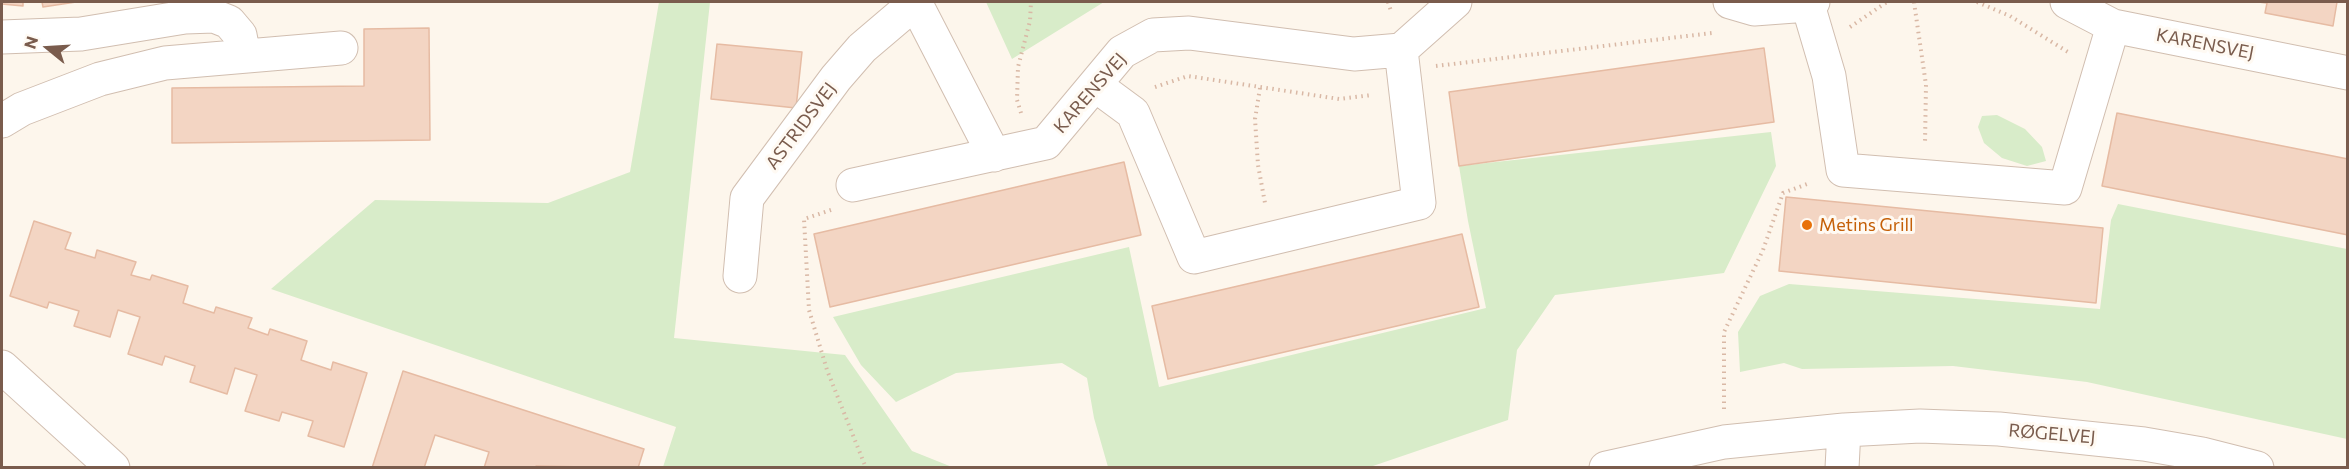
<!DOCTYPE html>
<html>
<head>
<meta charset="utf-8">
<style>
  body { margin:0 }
  #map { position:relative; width:2349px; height:469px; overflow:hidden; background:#fdf6ec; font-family:Commissioner,sans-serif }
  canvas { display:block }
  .frame { position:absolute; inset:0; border:3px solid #7a5c4d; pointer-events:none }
  .north { position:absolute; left:18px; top:18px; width:60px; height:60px; -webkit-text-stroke:4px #fffaf3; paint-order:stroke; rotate:288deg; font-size:16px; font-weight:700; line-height:24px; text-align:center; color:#7a5c4d }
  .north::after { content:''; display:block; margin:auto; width:21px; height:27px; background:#7a5c4d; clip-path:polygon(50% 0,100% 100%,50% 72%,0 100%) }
</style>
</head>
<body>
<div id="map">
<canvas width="2349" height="469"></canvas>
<div class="frame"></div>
<div class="north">N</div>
</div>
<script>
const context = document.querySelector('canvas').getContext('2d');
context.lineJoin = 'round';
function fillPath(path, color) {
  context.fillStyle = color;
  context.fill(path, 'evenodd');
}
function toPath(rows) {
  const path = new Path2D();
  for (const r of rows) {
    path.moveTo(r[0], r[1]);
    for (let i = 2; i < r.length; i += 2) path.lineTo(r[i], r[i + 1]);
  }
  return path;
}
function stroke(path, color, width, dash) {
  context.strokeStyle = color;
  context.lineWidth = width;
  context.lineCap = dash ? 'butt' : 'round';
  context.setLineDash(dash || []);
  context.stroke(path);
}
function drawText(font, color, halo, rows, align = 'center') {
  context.font = font + ' Commissioner,sans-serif';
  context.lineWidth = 6;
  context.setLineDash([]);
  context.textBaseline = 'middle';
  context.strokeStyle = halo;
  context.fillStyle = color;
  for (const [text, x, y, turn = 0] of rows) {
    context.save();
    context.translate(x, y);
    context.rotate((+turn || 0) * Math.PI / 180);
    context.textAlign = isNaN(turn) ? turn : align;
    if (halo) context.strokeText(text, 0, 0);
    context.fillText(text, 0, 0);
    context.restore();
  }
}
fillPath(toPath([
  [659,2,710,2,674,338,845,355,912,451,952,467,663,467,676,427,271,289,375,200,548,203,630,172],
  [986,2,1104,2,1012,59],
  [1997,115,2025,129,2042,147,2046,161,2027,166,2002,158,1984,143,1978,127,1982,116],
  [1771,132,1776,166,1724,273,1555,295,1517,350,1508,420,1370,467,1108,467,1094,418,1087,378,1062,363,956,373,896,402,861,365,833,317,1129,247,1159,387,1486,308,1468,221,1459,166],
  [2118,204,2347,249,2347,439,2087,382,1953,366,1802,369,1784,363,1740,372,1738,332,1760,296,1789,284,2100,309,2111,220]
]), '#d8ecc9');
const building = toPath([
  [2,2,23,2,23,6,2,4,2,2],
  [42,2,76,2,43,7,42,2],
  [2258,2,2337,2,2333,26,2265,13,2267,3,2258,2],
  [429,28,430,140,172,143,172,88,364,86,364,29,429,28],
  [717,44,802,52,796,108,711,99,717,44],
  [1764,48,1774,122,1459,166,1449,92,1764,48],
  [2117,113,2348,159,2348,235,2102,186,2117,113],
  [1124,162,1141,235,830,307,814,234,1124,162],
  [1786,197,2103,228,2096,303,1779,271,1786,197],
  [34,221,71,233,65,249,95,258,97,250,136,262,131,275,150,280,152,275,188,286,183,303,214,313,216,307,252,318,248,328,268,335,270,329,307,341,301,360,331,370,333,362,367,373,344,447,308,436,313,421,282,412,279,421,245,411,257,375,235,368,227,394,190,382,195,366,165,356,162,365,128,354,140,317,118,310,110,337,74,326,79,311,49,302,47,308,10,296,34,221],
  [1462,234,1479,307,1168,379,1152,306,1462,234],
  [403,371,644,449,638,468,536,466,535,468,484,468,489,452,435,435,424,468,372,468,403,371]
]);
fillPath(building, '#f3d5c3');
stroke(building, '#e6bba3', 1.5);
const minor = toPath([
  [915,2,994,155],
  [1730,2,1754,9,1808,5,1813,2],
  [2067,2,2113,26,2348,73],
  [1808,5,1829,76,1843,170,2065,188,2113,26],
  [2,37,81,34,185,17,214,16,229,22,240,35,244,56],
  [1095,85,1133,113,1194,257,1419,203,1401,50],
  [2,121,22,109,100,79,165,63,341,48],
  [853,185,1046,143,1122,52,1153,35,1189,33,1354,54,1401,50,1455,2],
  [740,276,747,198,836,78,862,48,915,3],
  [2,367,113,468],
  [1606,468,1724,442,1844,430,1920,426,1999,429,2144,444,2202,454,2257,468],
  [1842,468,1844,430]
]);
stroke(minor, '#d1beb0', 35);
stroke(toPath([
  [1388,2,1391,11],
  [1914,2,1926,85,1925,143],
  [1977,2,2010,16,2068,52],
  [1850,27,1887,2],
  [1436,66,1712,33],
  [1155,87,1188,76,1339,99,1372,95],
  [1260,88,1255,119,1258,165,1265,203],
  [1021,113,1017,100,1018,67,1030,21,1031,2],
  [831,210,804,219,809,310,827,370,866,468],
  [1724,409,1724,332,1763,250,1783,193,1810,183]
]), '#d9b8a5', 4, [1.5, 4.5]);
stroke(minor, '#fff', 33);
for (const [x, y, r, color] of [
  [1807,225,6,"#e8710a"]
]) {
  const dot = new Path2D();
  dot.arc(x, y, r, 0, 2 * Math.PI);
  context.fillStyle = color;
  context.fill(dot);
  stroke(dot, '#fffaf3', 2);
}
drawText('18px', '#7a5c4d', '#fffaf3', [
  ["KARENSVEJ",2205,44,11],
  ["KARENSVEJ",1090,93,-49],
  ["ASTRIDSVEJ",801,126,-53],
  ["RØGELVEJ",2052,434,5]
]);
drawText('18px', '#c56008', '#fffaf3', [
  ["Metins Grill",1819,225]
], 'left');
</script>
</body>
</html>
